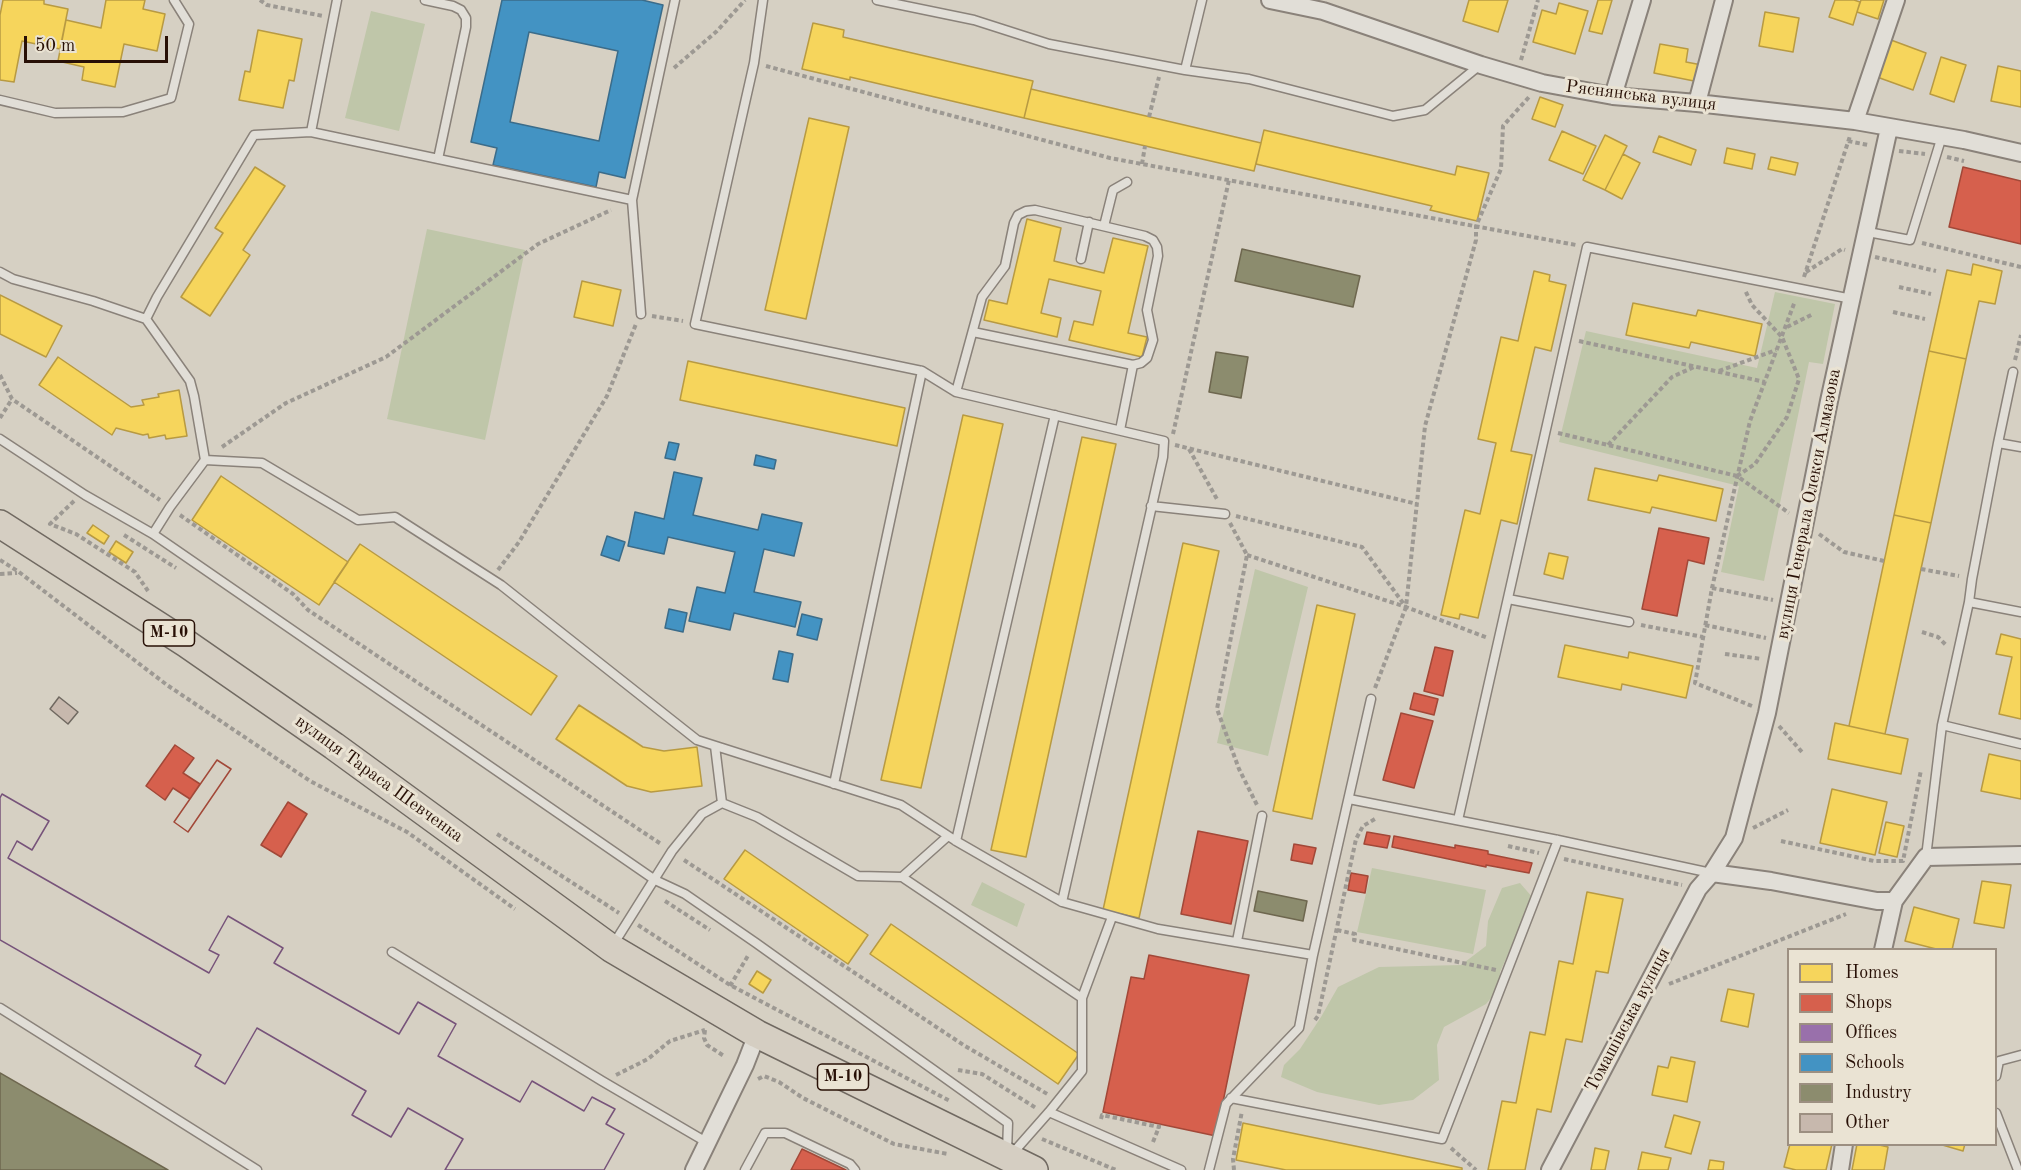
<!DOCTYPE html>
<html>
<head>
<meta charset="utf-8">
<style>
  body { margin:0 }
  #map { position:relative; width:2021px; height:1170px; overflow:hidden; background:#d6d0c3; font-family:"Old Standard TT",serif }
  canvas { display:block }
  .legend { position:absolute; left:1787px; top:948px; width:210px; height:198px; box-sizing:border-box; background:#eae3d3; border:2px solid #9c8f81; margin:0; padding:8px 10px; list-style:none; font-size:18px; color:#281006 }
  .legend li { display:flex; align-items:center; gap:12px; height:30px }
  .legend b { width:30px; border:2px solid #9c8f81 }
  .scale { position:absolute; left:24px; top:36px; width:144px; height:27px; box-sizing:border-box; border:3px solid #281006; border-top:0; padding-left:8px; font-size:18px; line-height:21px; white-space:nowrap; color:#281006; -webkit-text-stroke:4px #eae3d3; paint-order:stroke }
</style>
</head>
<body>
<div id="map">
<canvas width="2021" height="1170"></canvas>
<ul class="legend">
<li><b style="height:16px;background:#f6d55c"></b>Homes</li>
<li><b style="height:16px;background:#d6604d"></b>Shops</li>
<li><b style="height:16px;background:#9970ab"></b>Offices</li>
<li><b style="height:16px;background:#4393c3"></b>Schools</li>
<li><b style="height:16px;background:#8c8c6e"></b>Industry</li>
<li><b style="height:16px;background:#c7b8ad"></b>Other</li>
</ul>
<div class="scale">50 m</div>
</div>
<script>
const context = document.querySelector('canvas').getContext('2d');
context.lineJoin = 'round';
function fillPath(path, color) {
  context.fillStyle = color;
  context.fill(path, 'evenodd');
}
function toPath(rows) {
  const path = new Path2D();
  for (const r of rows) {
    path.moveTo(r[0], r[1]);
    for (let i = 2; i < r.length; i += 2) path.lineTo(r[i], r[i + 1]);
  }
  return path;
}
function stroke(path, color, width, dash) {
  context.strokeStyle = color;
  context.lineWidth = width;
  context.lineCap = dash ? 'butt' : 'round';
  context.setLineDash(dash || []);
  context.stroke(path);
}
function drawText(font, color, halo, rows, align = 'center') {
  context.font = font + ' "Old Standard TT",serif';
  context.lineWidth = 6;
  context.setLineDash([]);
  context.textBaseline = 'middle';
  context.strokeStyle = halo;
  context.fillStyle = color;
  for (const [text, x, y, turn = 0] of rows) {
    context.save();
    context.translate(x, y);
    context.rotate((+turn || 0) * Math.PI / 180);
    context.textAlign = isNaN(turn) ? turn : align;
    if (halo) context.strokeText(text, 0, 0);
    context.fillText(text, 0, 0);
    context.restore();
  }
}
fillPath(toPath([
  [371,11,425,24,399,131,345,118],
  [427,229,525,250,485,440,387,419],
  [1775,292,1835,304,1823,364,1809,362,1764,581,1721,572,1739,486,1559,442,1586,331,1757,368],
  [1255,569,1308,587,1268,756,1217,743],
  [1372,868,1486,890,1473,954,1357,932],
  [982,882,1025,904,1017,927,971,905],
  [1520,883,1533,898,1500,972,1500,987,1486,1004,1444,1027,1437,1045,1439,1080,1413,1100,1379,1105,1317,1092,1281,1077,1284,1065,1300,1049,1321,1017,1338,987,1379,967,1461,965,1486,946,1488,921,1502,888]
]), '#bfc6a9');
const homes = toPath([
  [3,0,44,0,44,4,68,9,60,49,22,41,14,82,0,80,0,15,3,0],
  [106,0,145,0,143,9,165,14,157,51,124,44,115,87,82,80,84,67,58,61,66,20,101,28,106,0],
  [1469,0,1508,0,1498,32,1463,21,1469,0],
  [1598,0,1612,0,1602,34,1589,31,1598,0],
  [1835,0,1854,0,1860,2,1853,25,1829,17,1835,0],
  [1861,0,1884,0,1878,19,1857,12,1861,0],
  [1559,3,1588,11,1575,54,1533,42,1542,10,1556,14,1559,3],
  [1765,12,1799,18,1793,52,1759,46,1765,12],
  [813,23,844,30,843,37,1033,81,1024,118,850,77,850,80,802,69,813,23],
  [258,30,302,39,294,81,289,80,283,108,239,100,245,71,250,72,258,30],
  [1891,40,1926,53,1913,90,1877,77,1891,40],
  [1660,44,1688,49,1686,62,1702,65,1699,82,1654,73,1660,44],
  [1941,57,1966,65,1954,102,1930,94,1941,57],
  [1998,66,2021,71,2021,107,1991,101,1998,66],
  [1031,89,1261,143,1254,171,1024,118,1031,89],
  [1540,97,1563,105,1555,127,1532,119,1540,97],
  [809,118,849,127,806,319,765,310,809,118],
  [1264,130,1455,175,1457,166,1489,173,1477,221,1430,210,1432,206,1256,164,1264,130],
  [1562,131,1596,146,1583,174,1549,160,1562,131],
  [1605,135,1627,146,1605,190,1583,180,1605,135],
  [1659,136,1696,150,1691,165,1653,152,1659,136],
  [1727,148,1755,154,1752,169,1724,163,1727,148],
  [1623,154,1640,163,1622,199,1605,190,1623,154],
  [1771,157,1798,163,1795,175,1768,169,1771,157],
  [255,167,285,186,243,250,250,255,210,316,181,297,223,233,215,228,255,167],
  [1027,219,1061,228,1054,261,1104,273,1113,238,1148,246,1128,333,1147,337,1142,357,1069,340,1074,321,1093,325,1101,291,1049,279,1041,313,1061,318,1057,337,984,320,989,300,1007,304,1027,219],
  [1973,264,2002,271,1995,304,1979,301,1966,359,1929,351,1947,270,1971,275,1973,264],
  [1534,271,1550,275,1549,281,1566,285,1551,351,1535,347,1511,451,1532,455,1517,524,1501,520,1478,618,1460,614,1459,619,1441,615,1465,510,1480,514,1496,443,1478,439,1501,337,1518,341,1534,271],
  [582,281,621,290,613,326,574,317,582,281],
  [0,295,62,326,46,357,0,334,0,295],
  [1633,303,1696,316,1698,310,1762,324,1755,356,1691,342,1689,348,1626,335,1633,303],
  [1929,351,1966,359,1931,523,1894,515,1929,351],
  [58,357,131,407,144,405,142,400,159,397,158,394,179,390,187,436,166,439,165,435,149,438,148,434,143,435,116,428,112,435,39,385,58,357],
  [688,361,905,408,897,446,680,400,688,361],
  [963,415,1003,424,921,788,881,780,963,415],
  [1082,437,1116,444,1026,857,991,850,1082,437],
  [1595,468,1657,481,1659,475,1723,489,1716,521,1652,507,1650,513,1588,500,1595,468],
  [221,476,348,562,319,605,192,520,221,476],
  [1894,515,1931,523,1885,734,1849,726,1894,515],
  [93,525,109,536,104,544,87,533,93,525],
  [116,541,133,552,126,563,109,552,116,541],
  [1183,543,1219,551,1139,918,1103,910,1183,543],
  [360,544,557,676,531,715,334,582,360,544],
  [1549,553,1568,557,1563,579,1544,574,1549,553],
  [1317,605,1355,614,1312,819,1273,811,1317,605],
  [2001,634,2021,639,2021,719,1999,714,2012,657,1996,654,2001,634],
  [1565,645,1628,658,1629,652,1693,666,1686,698,1622,684,1621,690,1558,677,1565,645],
  [579,705,643,747,664,751,697,747,702,786,651,792,627,786,556,739,579,705],
  [1835,723,1908,739,1901,774,1828,759,1835,723],
  [1989,754,2021,761,2021,799,1981,791,1989,754],
  [1832,789,1887,802,1875,855,1820,843,1832,789],
  [1886,822,1904,826,1897,857,1879,853,1886,822],
  [745,850,868,935,848,964,724,879,745,850],
  [1982,881,2011,885,2004,928,1974,923,1982,881],
  [1587,892,1623,899,1608,973,1596,971,1582,1042,1566,1039,1551,1112,1537,1109,1525,1170,1488,1170,1502,1101,1516,1103,1530,1032,1545,1035,1559,961,1573,964,1587,892],
  [1914,907,1959,919,1952,950,1940,950,1905,941,1914,907],
  [891,924,1079,1054,1058,1084,870,954,891,924],
  [757,971,771,980,763,993,749,984,757,971],
  [1728,989,1754,994,1748,1027,1721,1021,1728,989],
  [1671,1057,1695,1062,1687,1102,1652,1095,1658,1066,1668,1068,1671,1057],
  [1674,1115,1700,1122,1691,1154,1665,1147,1674,1115],
  [1243,1123,1462,1168,1462,1170,1286,1170,1236,1160,1243,1123],
  [1790,1144,1832,1144,1826,1170,1796,1170,1784,1167,1790,1144],
  [1857,1144,1875,1144,1888,1147,1884,1170,1852,1170,1857,1144],
  [1939,1144,1965,1144,1963,1151,1939,1144],
  [1595,1148,1609,1151,1605,1170,1591,1170,1595,1148],
  [1642,1152,1671,1158,1668,1170,1638,1170,1642,1152],
  [1710,1160,1724,1162,1723,1170,1708,1170,1710,1160]
]);
fillPath(homes, '#f6d55c');
stroke(homes, '#b89a42', 1.5);
const shops = toPath([
  [1963,167,2021,181,2021,244,1949,227,1963,167],
  [1659,528,1709,538,1704,564,1688,560,1677,616,1642,609,1659,528],
  [1435,647,1453,651,1443,696,1424,691,1435,647],
  [1414,693,1438,699,1434,715,1410,709,1414,693],
  [1401,713,1433,721,1414,788,1383,780,1401,713],
  [175,745,194,758,183,773,200,784,190,799,173,788,165,800,146,786,175,745],
  [217,760,231,769,188,832,174,822,217,760],
  [217,760,231,769,188,832,174,822,217,760],
  [288,802,307,814,281,857,261,845,288,802],
  [1198,831,1248,841,1231,924,1181,914,1198,831],
  [1367,832,1390,836,1387,848,1364,844,1367,832],
  [1394,836,1455,848,1455,845,1488,851,1488,854,1532,863,1529,873,1486,865,1486,867,1392,847,1394,836],
  [1294,844,1316,848,1312,864,1291,860,1294,844],
  [1351,873,1368,876,1365,893,1348,890,1351,873],
  [1149,955,1249,975,1216,1136,1103,1112,1131,977,1144,979,1149,955],
  [802,1149,846,1170,791,1170,802,1149]
]);
fillPath(shops, '#d6604d');
stroke(shops, '#a24838', 1.5);
const offices = toPath([
  [2,794,49,821,32,850,17,841,8,858,209,973,219,955,209,950,228,916,283,948,274,963,399,1034,418,1002,456,1024,438,1056,520,1102,532,1081,584,1111,592,1097,615,1109,606,1124,624,1134,604,1170,445,1170,463,1139,408,1108,391,1137,352,1115,366,1091,257,1028,225,1084,195,1066,201,1055,0,940,0,798,2,794],
  [2,794,49,821,32,850,17,841,8,858,209,973,219,955,209,950,228,916,283,948,274,963,399,1034,418,1002,456,1024,438,1056,520,1102,532,1081,584,1111,592,1097,615,1109,606,1124,624,1134,604,1170,445,1170,463,1139,408,1108,391,1137,352,1115,366,1091,257,1028,225,1084,195,1066,201,1055,0,940,0,798,2,794]
]);
fillPath(offices, '#9970ab');
stroke(offices, '#77537a', 1.5);
const schools = toPath([
  [502,0,642,0,663,5,625,178,599,172,596,187,493,165,497,148,471,142,502,0],
  [529,32,618,51,599,141,510,122,529,32],
  [669,442,679,444,675,460,665,458,669,442],
  [756,455,776,460,774,469,754,465,756,455],
  [674,472,702,478,693,515,758,530,762,514,802,523,794,556,764,549,754,592,801,602,795,627,734,613,730,630,689,621,697,587,725,593,735,552,668,537,664,554,628,546,635,512,664,519,674,472],
  [607,536,625,542,619,561,601,555,607,536],
  [669,609,687,613,683,632,665,628,669,609],
  [802,614,822,619,817,640,797,635,802,614],
  [779,651,793,654,788,682,773,679,779,651]
]);
fillPath(schools, '#4393c3');
stroke(schools, '#3b6c8a', 1.5);
const industry = toPath([
  [1242,249,1360,276,1353,307,1235,281,1242,249],
  [1216,352,1248,357,1241,398,1209,392,1216,352],
  [1258,891,1307,901,1303,921,1254,911,1258,891],
  [0,1073,168,1170,0,1170,0,1073]
]);
fillPath(industry, '#8c8c6e');
stroke(industry, '#6e674f', 1.5);
const building = toPath([
  [59,697,78,712,68,724,50,709,59,697]
]);
fillPath(building, '#c7b8ad');
stroke(building, '#706961', 1.5);
const service = toPath([
  [425,0,453,6,461,10,466,18,466,27,438,159],
  [763,0,754,63,695,324,922,371,834,784],
  [877,0,974,20,1049,44,1185,70,1249,79,1393,116,1425,110,1480,65],
  [1185,70,1202,0],
  [0,100,55,113,123,112,171,98,189,24,174,0],
  [311,132,632,200],
  [1104,226,1113,190,1127,182],
  [1868,232,1910,240,1942,136],
  [1081,259,1089,222],
  [0,272,13,279,93,301,146,319,190,381,194,396,205,460,262,463,358,520,395,517,501,585,697,740,901,805,956,841,1062,902,1158,929,1313,955,1371,699],
  [641,314,632,200,675,0],
  [146,319,157,297,254,135,311,132,337,0],
  [973,332,1133,365],
  [922,371,956,392,1164,441,1163,457,1062,902],
  [956,392,982,297,1005,266,1014,223,1018,215,1026,211,1035,210,1145,236,1153,240,1157,247,1158,256,1147,310,1153,340,1147,358,1141,363,1133,365,1120,430],
  [0,439,85,495,153,534,655,880,685,894,756,943,1008,1123,1007,1152],
  [1998,443,2013,372],
  [1151,506,1225,514],
  [153,534,170,507,205,460],
  [1508,599,1629,622],
  [1969,602,2021,612],
  [1942,725,2021,744],
  [715,746,722,803],
  [1349,799,1558,840,1711,873],
  [1458,820,1587,247,1852,299],
  [956,841,1055,415],
  [1926,857,1942,725,1969,602,1972,579,1998,443,2021,447],
  [902,877,948,836],
  [1237,941,1262,816],
  [613,945,672,851,702,814,722,803,757,817,858,876,902,877,1082,998],
  [392,952,602,1081,708,1143],
  [0,1008,257,1170],
  [1996,1076,1999,1061,2021,1055],
  [1231,1098,1442,1139,1558,840],
  [1049,1112,1181,1170],
  [1996,1113,2018,1170],
  [1012,1154,1049,1112,1082,1071,1082,998,1112,917],
  [745,1170,765,1133,785,1133,850,1164,855,1170],
  [1209,1170,1226,1104,1299,1028,1313,955]
]);
const minor = toPath([
  [1270,0,1323,11,1481,65,1542,83,1613,96,1697,103,1855,121,1964,140,2021,153],
  [1613,96,1642,0],
  [1697,103,1724,0],
  [1855,121,1896,0],
  [1712,873,1771,881,1877,901,1894,901,1926,857,2021,855],
  [1883,950,1894,901],
  [694,1170,745,1065,757,1034],
  [1550,1170,1698,889,1712,873,1734,838,1767,713,1829,401,1889,128],
  [1840,1170,1844,1144]
]);
const primary = toPath([
  [0,524,187,644,334,746,611,948,757,1034,1034,1170]
]);
stroke(service, '#8a827a', 11);
stroke(minor, '#8a827a', 20);
stroke(primary, '#706961', 30);
stroke(toPath([
  [260,0,267,5,323,16],
  [1521,60,1538,0],
  [766,66,1110,158,1576,245],
  [674,68,717,31,745,0],
  [1149,117,1159,77],
  [1848,141,1868,145],
  [1899,151,1925,154],
  [1947,157,1964,161],
  [1142,164,1145,146],
  [1922,243,2021,267],
  [1875,257,1936,271],
  [1806,272,1842,249,1845,250],
  [1804,277,1850,136],
  [1899,287,1931,294],
  [1893,312,1925,319],
  [652,316,683,321],
  [1787,327,1813,314],
  [1579,341,1765,382],
  [2015,360,2021,335],
  [1719,371,1776,350],
  [0,375,12,399,160,500],
  [0,418,12,399],
  [1558,433,1737,476,1789,513],
  [1173,434,1229,180],
  [1175,445,1417,504],
  [1608,445,1672,377,1694,367],
  [222,447,286,403,386,357,538,244,611,210],
  [1189,449,1218,501],
  [1737,476,1755,464,1787,417,1799,379,1782,337,1752,305,1745,290],
  [74,501,50,524,76,534,135,572,148,591],
  [180,515,293,594,308,610,661,844],
  [1236,516,1362,547,1406,607,1488,638],
  [1230,523,1247,555,1217,709,1239,769,1258,807],
  [1819,534,1844,552,1884,561],
  [124,535,176,568],
  [1247,555,1406,607],
  [0,560,19,572,167,685,310,781,407,832,515,909],
  [1921,569,1959,576],
  [498,570,519,542,607,396,636,324],
  [0,574,17,573],
  [1712,588,1773,600],
  [1641,625,1703,637],
  [1705,625,1766,638],
  [1922,632,1938,637,1946,645],
  [1725,654,1762,659],
  [1375,688,1406,607,1425,426,1476,240,1476,226,1501,169,1503,126,1529,97],
  [1752,706,1695,683,1712,588,1750,421,1795,301],
  [1779,726,1802,752],
  [1753,828,1788,810],
  [497,834,619,913],
  [1781,841,1874,861,1903,861,1921,770],
  [1508,846,1539,853],
  [1564,859,1682,885],
  [684,860,965,1046,1049,1095],
  [665,901,710,930],
  [638,925,730,985,950,1101],
  [1337,930,1355,934,1354,940,1496,970],
  [1669,984,1846,914],
  [730,986,749,954],
  [1315,1020,1318,1016,1356,839,1363,826,1375,819],
  [705,1030,704,1038,707,1045,724,1056],
  [958,1070,982,1074,1036,1108],
  [616,1075,648,1059,670,1041,705,1030],
  [758,1079,764,1076,779,1082,803,1098,894,1144,948,1154],
  [1101,1119,1102,1115,1159,1127,1159,1124],
  [1042,1139,1116,1170],
  [1153,1142,1159,1127],
  [1451,1148,1476,1170],
  [1234,1170,1233,1159,1242,1111]
]), '#9d9993', 4, [4.5, 3]);
stroke(service, '#e1ded7', 8);
stroke(minor, '#e1ded7', 16);
stroke(primary, '#d5cec2', 27);
for (const [x, y, w] of [
  [169,633,51],
  [843,1077,51]
]) {
  const box = new Path2D();
  box.roundRect(x - w / 2, y - 13, w, 26, 4.5);
  context.fillStyle = '#eae3d3';
  context.fill(box);
  stroke(box, '#281006', 1.5);
}
drawText('bold 16px', '#281006', null, [
  ["М-10",169,633],
  ["М-10",843,1077]
]);
drawText('18px', '#281006', '#eae3d3', [
  ["Ряснянська вулиця",1641,96,7],
  ["вулиця Генерала Олекси Алмазова",1809,504,-79],
  ["вулиця Тараса Шевченка",379,779,36],
  ["Томашівська вулиця",1628,1020,-62]
]);
</script>
</body>
</html>
